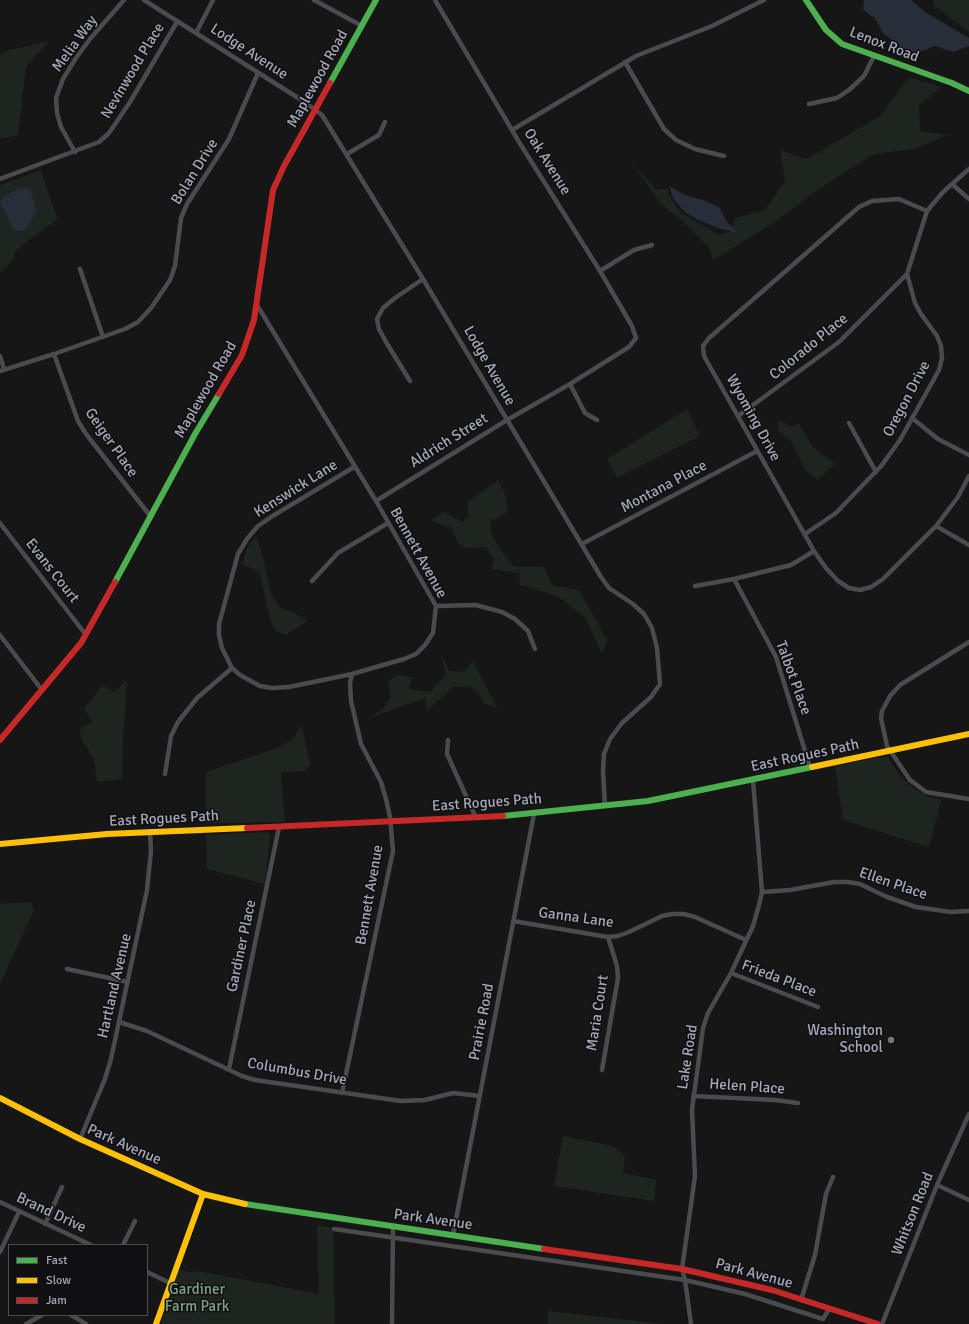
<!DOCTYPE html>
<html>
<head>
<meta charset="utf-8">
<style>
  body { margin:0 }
  #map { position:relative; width:969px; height:1324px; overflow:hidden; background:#161616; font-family:Signika,sans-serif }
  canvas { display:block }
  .legend { position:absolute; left:8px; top:1244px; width:140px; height:72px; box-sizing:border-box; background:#101012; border:1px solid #4c4c54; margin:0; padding:5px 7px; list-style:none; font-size:12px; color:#a6a7b8 }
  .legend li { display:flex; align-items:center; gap:8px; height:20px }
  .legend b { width:20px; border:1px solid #4c4c54 }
</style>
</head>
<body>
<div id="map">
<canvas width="969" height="1324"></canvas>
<ul class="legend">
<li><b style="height:5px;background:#4caf50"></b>Fast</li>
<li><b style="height:5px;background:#ffc107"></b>Slow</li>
<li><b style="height:5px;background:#c62828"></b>Jam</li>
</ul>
</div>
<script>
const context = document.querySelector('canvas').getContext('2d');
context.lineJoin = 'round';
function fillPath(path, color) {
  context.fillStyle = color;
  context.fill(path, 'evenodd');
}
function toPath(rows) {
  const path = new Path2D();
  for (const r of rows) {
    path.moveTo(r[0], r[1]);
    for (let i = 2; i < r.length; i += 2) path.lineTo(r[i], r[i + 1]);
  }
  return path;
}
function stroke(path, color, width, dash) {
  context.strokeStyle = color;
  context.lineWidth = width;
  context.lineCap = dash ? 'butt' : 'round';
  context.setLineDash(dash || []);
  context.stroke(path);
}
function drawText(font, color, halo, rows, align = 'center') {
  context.font = font + ' Signika,sans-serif';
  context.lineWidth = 3;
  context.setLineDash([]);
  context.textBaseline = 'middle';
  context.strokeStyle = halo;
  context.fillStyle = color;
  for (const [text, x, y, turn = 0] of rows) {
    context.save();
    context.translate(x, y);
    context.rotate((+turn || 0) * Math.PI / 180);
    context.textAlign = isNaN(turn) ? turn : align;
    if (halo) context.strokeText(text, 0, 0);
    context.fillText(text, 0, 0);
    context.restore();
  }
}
fillPath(toPath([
  [934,0,969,0,969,32,933,5],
  [49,41,26,67,18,135,0,139,0,56,5,51],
  [909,77,941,87,919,105,920,131,947,135,914,149,874,154,826,184,770,225,713,260,710,249,688,226,661,204,630,160,656,190,668,188,669,195,681,213,717,234,731,232,735,218,765,210,785,181,780,150,807,159,880,116],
  [41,170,57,219,15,251,13,260,0,273,0,185],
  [687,409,700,436,617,478,607,459],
  [779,420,790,426,799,424,812,446,835,464,817,480,814,477,805,470,791,441,778,431],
  [498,480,505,494,508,511,490,522,492,535,500,549,514,566,544,567,552,585,579,590,607,640,602,654,585,617,557,596,520,585,519,573,491,569,494,559,486,547,465,548,459,544,451,528,431,520,444,512,462,522,468,517,468,502],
  [256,536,264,561,271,593,279,607,295,613,308,621,285,635,276,631,271,622,259,572,242,564,247,548],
  [441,655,450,671,464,672,473,661,498,709,484,703,477,691,468,686,454,687,426,711,425,698,366,719,383,709,391,697,388,682,396,675,412,677,409,689,430,692,446,675],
  [127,680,123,738,122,779,97,782,94,759,81,739,80,728,92,722,84,708,92,700,102,685,114,692],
  [302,726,310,764,306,771,281,772,285,822,206,823,206,772,280,747,294,738,299,728],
  [887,756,900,776,915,789,927,796,941,800,929,847,843,820,835,766],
  [267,832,270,835,265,884,207,869,206,835],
  [31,902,34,910,0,984,0,904],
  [563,1136,614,1146,625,1157,623,1173,656,1180,654,1201,554,1186],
  [317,1225,333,1228,335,1324,161,1324,178,1270,191,1272,198,1271,309,1292,319,1295],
  [548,1311,665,1324,548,1324]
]), '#1e2520');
fillPath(toPath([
  [864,0,911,0,925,12,969,38,969,46,953,52,935,46,917,53,905,50,883,33,874,17,872,17,863,9],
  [669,186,685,195,706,201,720,208,726,221,736,231,734,232,721,229,698,220,685,212,673,198],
  [19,188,30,189,37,211,25,230,14,231,0,202,8,194]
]), '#282e39');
stroke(toPath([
  [144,0,306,103,322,115,423,279,601,577,609,588,633,604,644,614,652,628,657,648,660,684,651,697,622,723,610,739,604,754,603,771,605,806],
  [314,0,362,26],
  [196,33,213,0],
  [625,62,664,129,676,140,695,149,724,156],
  [809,104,837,98,849,90,864,76,874,56],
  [512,130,636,56,712,26,764,0],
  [75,152,61,127,57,113,56,98,63,79,76,58,90,39,124,0],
  [347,154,379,135,385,122],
  [0,179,99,142,109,133,130,102,177,22],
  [952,184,969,199],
  [927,211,899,199,872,201,859,207,709,338,703,346,704,356,814,551,826,568,838,581,849,588,860,590,871,587,883,579,936,526,958,497,969,476],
  [80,269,103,337],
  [600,271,634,250,652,245],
  [257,305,376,501,436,606,433,633,425,645,416,654,404,659,352,674,350,683,351,701,361,744,381,782,386,799,390,817,393,851,342,1093],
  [54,354,78,421,86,434,151,517],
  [0,356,4,369],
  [0,371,54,354,125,329,138,322,151,308,170,280,175,266,181,218,187,204,229,139,258,73],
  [410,381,386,342,379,329,377,319,383,308,395,298,423,279],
  [570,384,585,413,597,420],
  [738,416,839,342,907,274],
  [912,418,938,439,969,455],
  [849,423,876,472],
  [376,501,507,420,570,384,629,347,636,338,632,326,600,271,519,142,435,0],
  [0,523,86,635],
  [936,526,969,545],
  [805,534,836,513,882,465,900,440,939,370,942,358,941,346,937,336,921,314,915,303,907,274,927,211,943,192,969,169],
  [582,544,757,451],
  [734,579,776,657,810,767],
  [312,581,338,553,388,523],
  [695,586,734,579,791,565,814,551],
  [436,606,476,605,502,612,515,619,528,631,535,649],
  [0,635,42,690],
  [969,642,900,685,890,696,882,711,881,718,887,746,910,780,926,792,969,799],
  [352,674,289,687,272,688,260,686,240,675,232,668,222,648,219,635,219,624,238,554,247,539,258,526,271,517,354,467],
  [448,740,447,754,476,818],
  [165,774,171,736,178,722,197,698,232,668],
  [762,892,790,890,834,882,848,882,860,884,887,897,916,907,951,912,969,911],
  [513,921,608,937,618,936,629,932,662,916,672,914,684,914,695,917,746,940],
  [67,969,128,982],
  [731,973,818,1007],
  [119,1022,147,1031,242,1076,255,1080,401,1101,425,1100,453,1093,480,1096],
  [229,1069,279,827],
  [602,1070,618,978,617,966,608,937],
  [693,1096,775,1100,798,1103],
  [80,1139,105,1079,111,1059,147,890,151,851,150,832],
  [937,1185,969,1200],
  [0,1202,91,1245],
  [45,1224,62,1187],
  [334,1229,685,1280,745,1294,823,1319,829,1309],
  [453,1235,534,814],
  [123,1245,135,1221],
  [0,1252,19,1212],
  [147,1272,170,1283],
  [801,1300,815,1255,826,1194,833,1177],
  [71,1315,86,1324],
  [26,1324,42,1315],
  [392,1324,393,1227],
  [691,1324,685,1280,682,1269,695,1176,692,1110,703,1028,708,1013,731,973,753,926,759,905,762,892,753,780],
  [882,1324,937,1185,969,1114]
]), '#4a4a4f', 4.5);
stroke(toPath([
  [806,0,826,30,842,44,952,83,969,91],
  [330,83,376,0],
  [115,582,195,434,219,394],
  [503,816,648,801,812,767],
  [245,1204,544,1249]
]), '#4caf50', 6);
stroke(toPath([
  [812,767,969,734],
  [0,844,107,834,247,828],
  [0,1098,80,1139,203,1194,245,1204],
  [156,1324,203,1194]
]), '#ffc107', 6);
stroke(toPath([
  [219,394,242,355,254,320,273,190,284,166,330,83],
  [0,740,81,643,115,582],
  [247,828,503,816],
  [544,1249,682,1269,772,1290,878,1324]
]), '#c62828', 6);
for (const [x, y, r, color] of [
  [891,1040,4,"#74747f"]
]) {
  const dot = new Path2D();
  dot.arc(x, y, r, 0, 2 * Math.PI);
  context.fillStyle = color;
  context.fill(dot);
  stroke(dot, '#101012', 1.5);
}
drawText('15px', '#a6a7b8', '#101012', [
  ["Melia Way",75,44,-54],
  ["Lenox Road",884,45,21],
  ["Lodge Avenue",249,52,33],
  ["Nevinwood Place",133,71,-59],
  ["Maplewood Road",318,79,-61],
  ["Oak Avenue",547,162,58],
  ["Bolan Drive",195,172,-58],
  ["Colorado Place",809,347,-39],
  ["Lodge Avenue",489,366,60],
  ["Maplewood Road",206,390,-60],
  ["Oregon Drive",907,399,-62],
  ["Wyoming Drive",753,418,61],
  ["Aldrich Street",449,441,-32],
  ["Geiger Place",111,443,55],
  ["Montana Place",664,487,-28],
  ["Kenswick Lane",296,489,-32],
  ["Bennett Avenue",418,553,61],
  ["Evans Court",52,571,52],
  ["Talbot Place",793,678,70],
  ["East Rogues Path",805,756,-12],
  ["East Rogues Path",487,803,-4],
  ["East Rogues Path",164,819,-3],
  ["Ellen Place",893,884,19],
  ["Bennett Avenue",370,895,-80],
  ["Ganna Lane",576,918,8],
  ["Gardiner Place",242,946,-78],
  ["Frieda Place",779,979,21],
  ["Hartland Avenue",115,986,-77],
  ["Maria Court",598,1013,-81],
  ["Prairie Road",482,1022,-79],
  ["Lake Road",688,1057,-81],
  ["Columbus Drive",297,1072,10],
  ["Helen Place",747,1087,4],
  ["Park Avenue",124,1145,24],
  ["Brand Drive",51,1213,25],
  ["Whitson Road",913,1214,-68],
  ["Park Avenue",433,1220,8],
  ["Park Avenue",754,1274,15]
]);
drawText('15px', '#a6a7b8', '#101012', [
  ["Washington",883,1031],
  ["School",883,1048]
], 'right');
drawText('15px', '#7ba587', '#101012', [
  ["Gardiner",197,1290],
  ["Farm Park",197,1307]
]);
</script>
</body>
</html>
